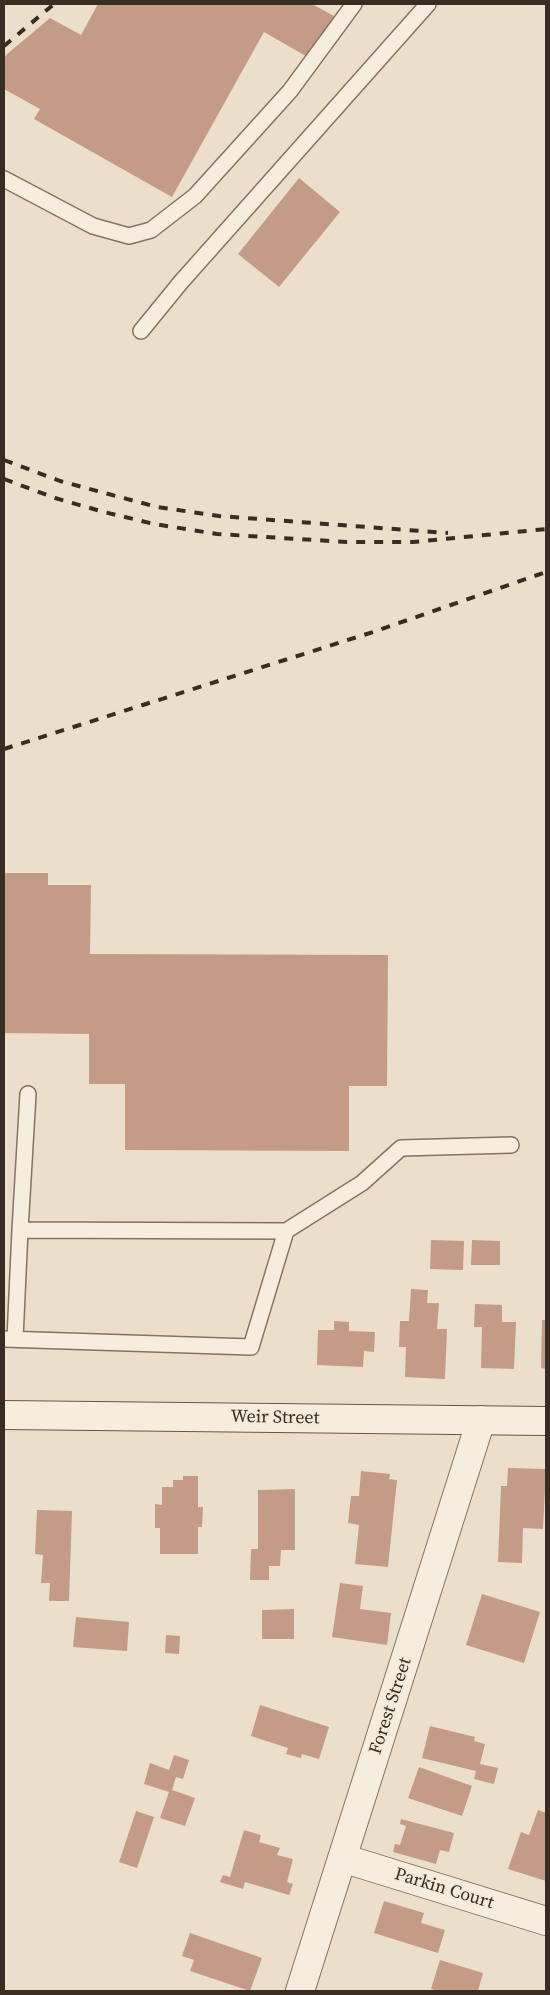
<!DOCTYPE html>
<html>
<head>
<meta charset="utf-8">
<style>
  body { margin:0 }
  #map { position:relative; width:550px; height:1995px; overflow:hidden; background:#ebdfcc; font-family:"Source Serif 4",serif }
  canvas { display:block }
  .frame { position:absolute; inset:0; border:5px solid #382c23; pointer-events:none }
</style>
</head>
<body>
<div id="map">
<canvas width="550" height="1995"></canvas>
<div class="frame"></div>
</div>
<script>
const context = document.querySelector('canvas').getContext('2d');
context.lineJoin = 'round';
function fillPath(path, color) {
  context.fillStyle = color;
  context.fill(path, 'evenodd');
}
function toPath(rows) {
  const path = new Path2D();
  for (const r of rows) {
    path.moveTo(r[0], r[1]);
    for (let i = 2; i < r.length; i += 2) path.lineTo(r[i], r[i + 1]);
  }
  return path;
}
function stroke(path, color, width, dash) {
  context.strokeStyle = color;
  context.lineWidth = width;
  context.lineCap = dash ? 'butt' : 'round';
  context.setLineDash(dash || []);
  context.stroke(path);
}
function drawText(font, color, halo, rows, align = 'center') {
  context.font = font + ' "Source Serif 4",serif';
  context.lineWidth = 4;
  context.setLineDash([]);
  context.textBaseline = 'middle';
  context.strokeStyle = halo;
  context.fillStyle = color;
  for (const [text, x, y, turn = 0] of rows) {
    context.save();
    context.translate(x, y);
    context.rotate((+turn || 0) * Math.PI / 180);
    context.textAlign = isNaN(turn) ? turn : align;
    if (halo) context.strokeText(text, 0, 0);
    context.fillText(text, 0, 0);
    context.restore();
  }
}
fillPath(toPath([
  [98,4,312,4,334,16,311,59,264,32,172,197,34,119,40,109,4,89,4,59,6,55,50,18,81,35],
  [299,178,340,212,279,287,238,254],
  [4,873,48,873,48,885,91,885,90,954,388,955,387,1086,349,1086,349,1151,125,1150,125,1084,89,1084,89,1034,4,1033],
  [431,1240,464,1241,463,1270,430,1269],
  [472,1240,500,1241,500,1265,471,1265],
  [411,1289,428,1290,427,1303,439,1303,437,1329,447,1329,445,1379,405,1377,406,1347,399,1347,400,1321,409,1321],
  [475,1304,502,1305,502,1322,516,1322,514,1369,481,1368,482,1327,474,1327],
  [542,1320,546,1320,546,1369,541,1368],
  [334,1321,349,1322,349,1331,375,1332,374,1352,364,1351,363,1367,317,1365,318,1330,334,1330],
  [508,1468,546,1469,543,1529,523,1528,522,1563,498,1562,501,1486,507,1486],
  [361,1471,390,1474,389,1479,397,1480,388,1567,355,1564,359,1525,348,1523,351,1496,359,1496],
  [183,1476,198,1476,198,1507,203,1507,202,1527,198,1527,198,1554,160,1554,160,1528,155,1528,155,1504,162,1505,162,1487,173,1487,173,1480,183,1480],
  [295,1489,295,1550,281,1550,280,1566,269,1566,269,1580,250,1580,251,1549,258,1549,258,1490],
  [37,1510,72,1511,69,1601,49,1601,50,1583,41,1583,43,1555,35,1554],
  [340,1583,363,1586,360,1609,391,1613,387,1645,332,1637],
  [482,1594,540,1612,524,1663,466,1645],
  [294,1609,294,1639,262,1639,262,1610],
  [76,1617,129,1622,127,1651,73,1647],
  [166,1635,180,1636,179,1654,165,1653],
  [260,1705,329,1727,319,1759,302,1754,301,1758,286,1754,288,1748,251,1736],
  [430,1726,475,1737,474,1741,485,1744,480,1764,498,1768,494,1784,474,1779,476,1771,422,1758],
  [174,1755,189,1760,183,1779,176,1777,172,1790,195,1798,185,1826,160,1818,169,1792,144,1784,150,1763,169,1770],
  [419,1767,472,1786,462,1816,408,1798],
  [538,1810,546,1813,546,1881,508,1869,521,1832,529,1835],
  [136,1811,154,1817,137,1868,119,1862],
  [401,1819,454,1833,449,1852,440,1850,436,1864,393,1852,395,1844,400,1845,406,1826,400,1824],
  [244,1830,261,1835,259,1842,280,1848,277,1855,293,1859,287,1882,293,1884,289,1895,245,1882,243,1889,220,1882,223,1875,230,1877],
  [384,1901,424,1913,421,1923,445,1930,438,1953,374,1933],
  [190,1933,262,1958,250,1991,190,1971,194,1960,182,1956],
  [440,1960,483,1973,478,1991,439,1991,431,1989]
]), '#c49b86');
const lane = toPath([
  [4,179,93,226,129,236,151,230,195,196,290,91,354,4],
  [141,331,181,282,428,4],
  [20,1230,28,1094],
  [4,1339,251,1347,286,1231,362,1183,401,1148,511,1145],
  [15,1339,20,1230,286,1231]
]);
const street = toPath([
  [342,1858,546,1921],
  [300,1991,481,1420]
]);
const secondary = toPath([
  [4,1415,546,1421]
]);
stroke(lane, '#867261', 18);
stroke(street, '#867261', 30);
stroke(secondary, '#685444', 30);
stroke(lane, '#f6edde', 15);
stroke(street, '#f6edde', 28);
stroke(secondary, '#f6edde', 28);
stroke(toPath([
  [4,46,54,4],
  [4,460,60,481,157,507,219,516,448,533],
  [4,479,55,498,104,512,154,524,217,534,347,542,413,542,546,529],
  [4,749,373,632,546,572]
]), '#382c23', 4, [9, 9]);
drawText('18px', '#382c23', '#f3eada', [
  ["Weir Street",275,1418,1],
  ["Forest Street",391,1706,-72],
  ["Parkin Court",444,1889,17]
]);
</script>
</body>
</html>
